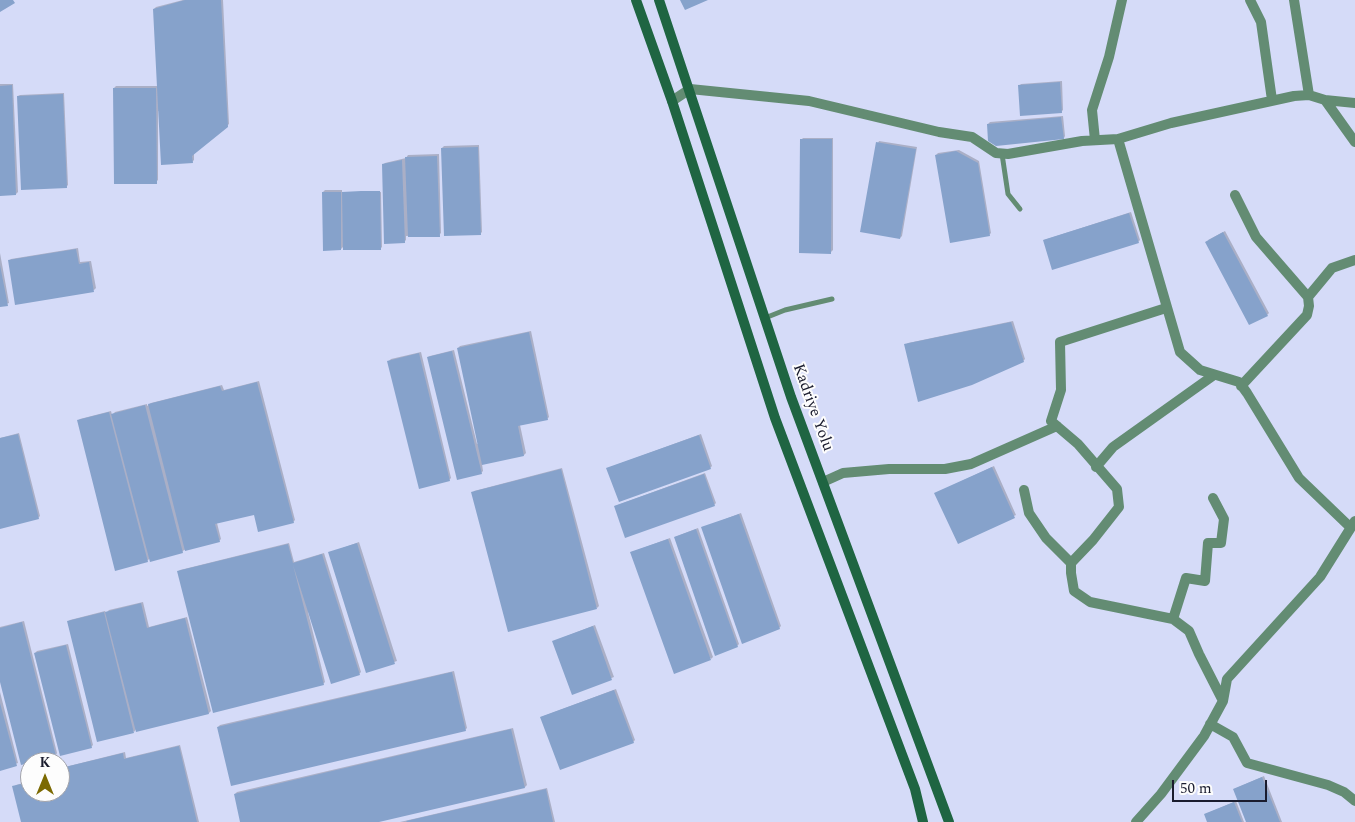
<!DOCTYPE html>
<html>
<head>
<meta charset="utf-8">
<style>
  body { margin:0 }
  #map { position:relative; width:1355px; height:822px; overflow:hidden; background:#d5dbf8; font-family:Spectral,serif }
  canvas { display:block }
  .north { position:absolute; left:20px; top:752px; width:50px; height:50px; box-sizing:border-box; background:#fdfdfd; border:1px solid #a2a3aa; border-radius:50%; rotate:0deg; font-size:14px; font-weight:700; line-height:20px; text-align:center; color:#1a1c2e }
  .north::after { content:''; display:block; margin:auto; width:18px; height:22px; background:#7c6a02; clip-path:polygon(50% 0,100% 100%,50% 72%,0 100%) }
  .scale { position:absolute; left:1172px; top:780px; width:95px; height:22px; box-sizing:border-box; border:2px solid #1a1c2e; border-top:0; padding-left:6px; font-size:15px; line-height:18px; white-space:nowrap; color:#1a1c2e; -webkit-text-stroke:4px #fdfdfd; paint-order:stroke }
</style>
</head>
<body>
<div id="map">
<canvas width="1355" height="822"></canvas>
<div class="north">K</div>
<div class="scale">50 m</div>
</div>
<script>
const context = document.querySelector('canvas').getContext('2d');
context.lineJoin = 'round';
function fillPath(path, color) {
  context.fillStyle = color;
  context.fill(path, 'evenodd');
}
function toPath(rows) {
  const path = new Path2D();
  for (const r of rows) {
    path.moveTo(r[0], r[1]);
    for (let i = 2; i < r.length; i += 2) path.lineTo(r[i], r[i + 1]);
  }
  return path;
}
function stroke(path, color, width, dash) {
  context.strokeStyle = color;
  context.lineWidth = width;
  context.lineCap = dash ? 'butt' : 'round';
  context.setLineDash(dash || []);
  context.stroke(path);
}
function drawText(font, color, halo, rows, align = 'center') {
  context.font = font + ' Spectral,serif';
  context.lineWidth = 4;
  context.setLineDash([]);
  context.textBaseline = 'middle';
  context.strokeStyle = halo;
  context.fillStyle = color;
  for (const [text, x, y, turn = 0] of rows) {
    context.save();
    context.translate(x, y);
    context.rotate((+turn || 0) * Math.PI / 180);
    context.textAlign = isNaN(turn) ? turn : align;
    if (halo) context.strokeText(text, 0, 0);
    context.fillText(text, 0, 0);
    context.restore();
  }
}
fillPath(toPath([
  [183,0,223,0,229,124,194,153,194,160,192,162,160,111,158,111,158,180,156,182,114,88,116,86,158,86,154,9,156,7],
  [1062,81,1063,110,1061,112,1019,86,1021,84],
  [0,84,13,84,18,192,16,194,0,195],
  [64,93,68,185,66,187,18,96,20,95],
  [1063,116,1065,136,1064,138,988,124,990,122],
  [803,138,833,138,833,250,831,252,801,140],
  [879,141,917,147,902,236,900,238,878,143],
  [479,145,482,232,480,234,442,148,444,146],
  [959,150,979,161,991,233,989,235,936,155,938,153],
  [439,154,441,233,439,235,406,236,406,240,404,242,383,165,385,163,406,158,408,155],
  [325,190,342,190,342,194,381,192,382,247,380,249,344,246,341,249,323,192],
  [1131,212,1140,240,1138,242,1044,240],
  [1225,231,1269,313,1267,315,1208,240],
  [78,248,80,262,91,261,96,288,94,290,9,261,11,259],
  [0,253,9,303,0,306],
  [1013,321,1025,359,1023,361,906,345,908,343],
  [531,331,549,417,547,419,520,425,526,453,524,455,482,464,483,471,481,473,428,357,430,356,454,350,477,444,479,443,458,348,460,346],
  [421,352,451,478,449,480,389,361,391,359],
  [259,381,295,520,293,522,255,513,217,523,221,539,219,541,184,550,182,552,150,558,147,561,78,421,80,419,111,411,112,415,115,412,147,404,147,406,151,403,222,385,224,390],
  [19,433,40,516,38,518,0,527,0,438],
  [701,434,712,466,710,468,608,468],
  [994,466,1016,515,958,542,936,493],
  [562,468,599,606,597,608,473,493,474,491],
  [705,473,716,503,714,505,615,506],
  [741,513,781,626,779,628,702,528],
  [698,528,739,644,737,646,675,537],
  [670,538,713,657,711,659,632,552],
  [359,542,397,661,367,671,329,553],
  [289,543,294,562,324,553,361,672,359,674,310,612,308,612,325,682,323,684,178,572,180,570],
  [143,602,149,627,187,617,211,711,209,713,136,729,134,732,68,622,70,620,105,611,106,613,109,610],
  [24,621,57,753,56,755,0,677,0,627],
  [595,625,614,677,573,693,554,641],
  [68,644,93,745,91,747,35,653,37,651],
  [454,671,467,728,465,730,218,727,220,725],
  [616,689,635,740,633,742,541,717],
  [0,692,18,763,0,769],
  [513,728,527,785,525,787,374,822,241,822,235,794,237,792],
  [180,745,199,822,23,822,14,787,16,785,30,781,30,792,60,792,60,774,68,772,67,767,69,766,125,752,126,758],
  [1264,776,1282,822,1248,822,1234,789],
  [547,788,555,822,400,822],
  [1236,801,1244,822,1209,822,1208,813]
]), '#0003');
fillPath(toPath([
  [0,0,13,0,15,3,0,12],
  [185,0,221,0,228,127,192,156,193,163,161,165,153,9],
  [680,0,708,0,685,10],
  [1060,82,1062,113,1020,116,1018,85],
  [12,85,16,195,0,196,0,86],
  [113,88,156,88,157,184,114,184],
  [63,94,67,188,21,190,17,96],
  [1061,117,1064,139,996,146,988,141,987,124],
  [800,139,832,139,831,254,799,253],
  [876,142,916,149,900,239,860,232],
  [478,147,481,235,444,236,441,148],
  [956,151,978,163,990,236,950,243,935,155],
  [437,156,440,237,408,237,405,157],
  [402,160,405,243,384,244,382,164],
  [361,191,380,191,381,250,343,250,342,192],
  [322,192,341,192,341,250,323,251],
  [1129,213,1139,243,1052,270,1043,240],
  [1223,232,1268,316,1249,325,1205,242],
  [76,249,79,264,89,262,94,292,15,305,8,260],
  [0,265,8,306,0,307],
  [1011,322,1024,362,972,385,918,402,904,344],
  [529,332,548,420,518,426,524,456,482,465,457,348],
  [452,351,482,474,457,480,427,357],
  [419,353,450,481,419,489,387,361],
  [257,382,294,523,258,532,254,515,215,524,220,542,185,551,148,404,220,386,222,391],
  [145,405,183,553,150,562,111,414],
  [109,412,148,562,115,571,77,420],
  [18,434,39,519,0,529,0,438],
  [699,435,711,469,619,502,606,468],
  [992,467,1015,518,958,544,934,493],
  [561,469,597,609,508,632,471,492],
  [704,474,715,506,625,538,614,506],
  [739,514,780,629,742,644,701,527],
  [696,529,738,647,715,656,674,537],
  [668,539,711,660,674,674,630,552],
  [357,543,395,664,366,673,328,552],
  [288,544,293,563,322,554,360,675,331,684,293,565,324,685,213,713,177,571],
  [141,603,147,628,185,618,209,714,136,732,105,612],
  [104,612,134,733,97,742,67,621],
  [22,622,56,756,21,765,0,682,0,628],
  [593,626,612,680,572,695,552,641],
  [66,645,92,748,60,756,34,653],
  [452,672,466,731,231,786,217,727],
  [614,690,634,743,560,770,540,717],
  [0,703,17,766,0,771],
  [511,729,525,788,379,822,240,822,234,794],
  [179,746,197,822,21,822,12,786,30,782,30,792,60,792,60,775,67,773,65,767,123,753,124,759],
  [1262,777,1280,822,1246,822,1233,789],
  [546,789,553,822,407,822,406,821],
  [1234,802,1242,822,1207,822,1204,814]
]), '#86a2cb');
stroke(toPath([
  [1002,154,1008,194,1020,209],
  [765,318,785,310,832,299]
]), '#638c73', 5);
stroke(toPath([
  [1250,0,1261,22,1272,100],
  [1294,0,1309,95],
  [1325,100,1355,142],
  [672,101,690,89,809,101,939,132,972,137,996,153,1008,154,1082,141,1118,139,1171,123,1294,96,1309,95,1325,100,1355,103],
  [1118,139,1180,352,1200,370,1239,382,1247,393,1299,478,1350,527],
  [1095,140,1092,110,1109,57,1122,0],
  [1235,195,1256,237,1308,297,1309,306,1307,315,1241,386],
  [1308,297,1332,268,1355,260],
  [1096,467,1113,447,1214,375],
  [823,482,843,473,889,469,945,469,971,464,1057,426],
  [1024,490,1029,513,1046,538,1071,563,1071,573,1074,591,1090,602,1173,619,1189,631,1199,654,1223,701],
  [1071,563,1093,540,1119,507,1117,489,1078,444,1051,421,1061,390,1060,342,1166,308],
  [1173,619,1186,578,1205,581,1208,543,1221,543,1224,519,1213,498],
  [1210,724,1233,737,1247,763,1328,785,1344,792,1355,801],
  [1136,822,1161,794,1204,736,1223,701,1227,679,1320,577,1355,521]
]), '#638c73', 10);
stroke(toPath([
  [636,0,672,101,775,418,915,789,923,822],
  [659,0,791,397,949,822]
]), '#1f6542', 10);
drawText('16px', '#1a1c2e', '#fdfdfd', [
  ["Kadriye Yolu",812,408,70]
]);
</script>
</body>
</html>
